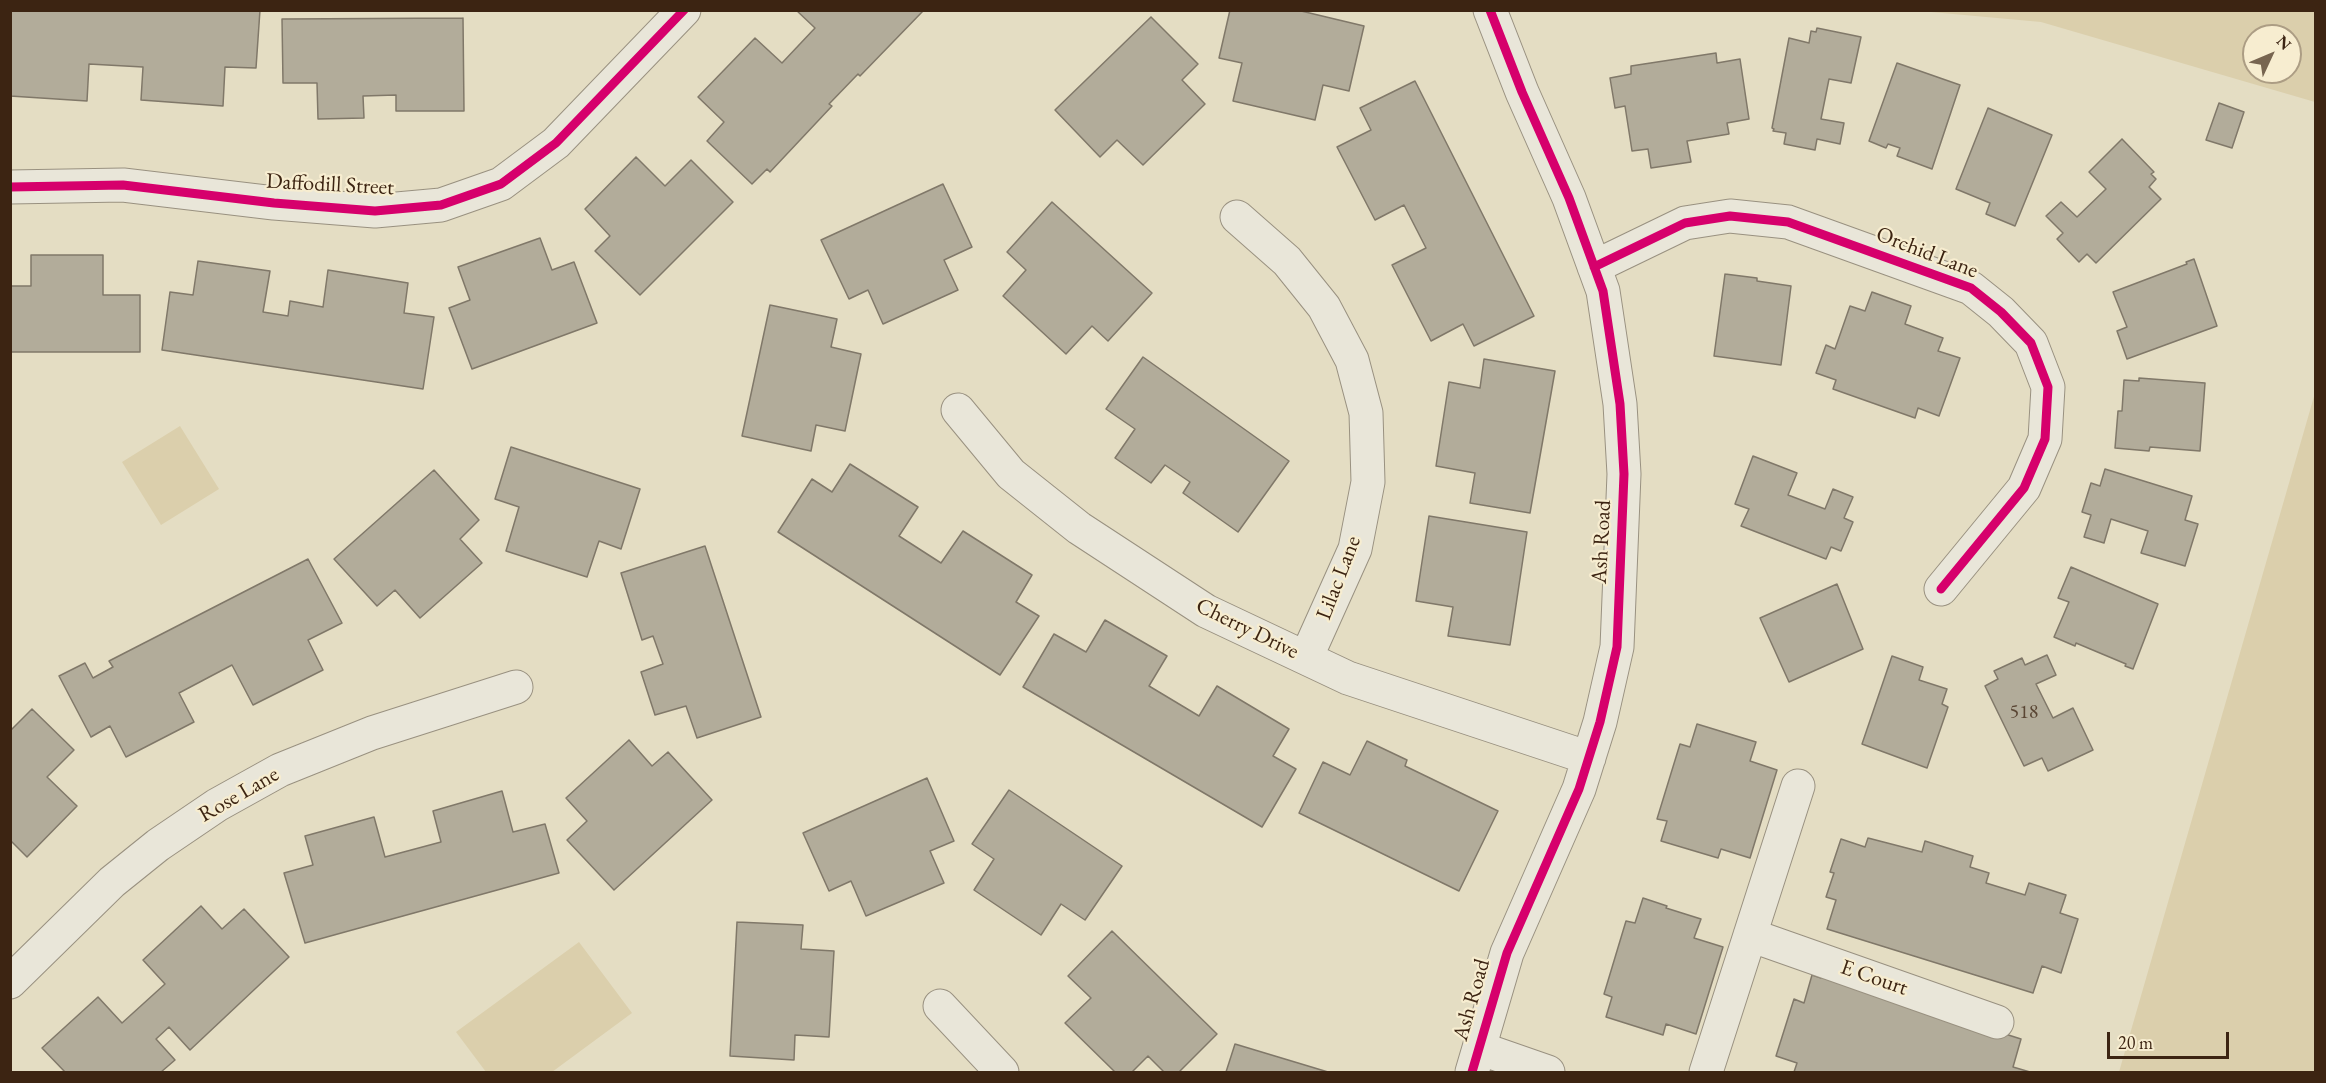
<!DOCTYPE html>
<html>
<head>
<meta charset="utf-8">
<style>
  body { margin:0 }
  #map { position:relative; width:2326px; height:1083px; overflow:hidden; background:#e4ddc3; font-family:"EB Garamond",serif }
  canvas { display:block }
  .frame { position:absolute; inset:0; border:12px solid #3c2412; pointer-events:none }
  .north { position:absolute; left:2242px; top:24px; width:60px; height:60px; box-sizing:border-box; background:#f7edd0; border:2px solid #ac9d84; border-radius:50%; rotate:46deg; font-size:16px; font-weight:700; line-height:24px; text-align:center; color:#3c2412 }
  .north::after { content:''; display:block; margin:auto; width:21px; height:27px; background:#776550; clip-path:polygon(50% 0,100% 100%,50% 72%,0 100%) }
  .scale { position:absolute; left:2107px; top:1032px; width:122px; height:27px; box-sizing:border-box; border:3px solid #3c2412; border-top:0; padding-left:8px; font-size:18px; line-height:21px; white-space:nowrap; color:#3c2412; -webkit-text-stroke:4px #f7edd0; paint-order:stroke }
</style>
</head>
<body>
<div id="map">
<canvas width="2326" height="1083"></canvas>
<div class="frame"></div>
<div class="north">N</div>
<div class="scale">20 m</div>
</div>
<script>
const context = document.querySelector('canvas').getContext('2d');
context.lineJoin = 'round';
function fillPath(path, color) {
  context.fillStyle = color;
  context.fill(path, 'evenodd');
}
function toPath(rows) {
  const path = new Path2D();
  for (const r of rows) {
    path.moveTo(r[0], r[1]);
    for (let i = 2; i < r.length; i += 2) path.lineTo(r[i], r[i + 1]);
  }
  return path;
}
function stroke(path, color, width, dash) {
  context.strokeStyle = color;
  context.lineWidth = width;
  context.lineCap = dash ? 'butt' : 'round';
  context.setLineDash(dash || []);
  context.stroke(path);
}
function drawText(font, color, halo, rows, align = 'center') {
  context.font = font + ' "EB Garamond",serif';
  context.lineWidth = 4.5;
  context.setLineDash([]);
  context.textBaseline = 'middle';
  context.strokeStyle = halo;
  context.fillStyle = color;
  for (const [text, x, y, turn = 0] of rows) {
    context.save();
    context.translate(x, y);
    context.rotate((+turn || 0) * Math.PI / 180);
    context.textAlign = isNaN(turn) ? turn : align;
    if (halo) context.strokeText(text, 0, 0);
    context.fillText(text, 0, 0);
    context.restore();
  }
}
fillPath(toPath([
  [1920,11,2315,11,2315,102,2041,22],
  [2254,36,2290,36,2290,72,2254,72],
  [2315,393,2315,1072,2119,1072],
  [180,426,219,489,161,525,122,462],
  [579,942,632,1013,552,1072,486,1072,456,1032]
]), '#dbcfac');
const building = toPath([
  [10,10,260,10,256,68,225,67,223,106,141,100,143,67,89,64,87,101,10,96,10,10],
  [796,10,923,11,860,76,858,74,829,104,832,106,770,172,767,169,752,184,707,141,724,122,698,97,755,38,782,63,815,28,796,10],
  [1230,10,1297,10,1364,26,1349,91,1323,85,1315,120,1233,101,1242,63,1219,58,1230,10],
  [1151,17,1198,64,1182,80,1205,104,1143,165,1117,140,1100,157,1055,110,1151,17],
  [463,18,464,111,396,111,396,95,363,96,364,118,318,119,317,83,283,83,282,19,463,18],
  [1817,28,1861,37,1851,83,1829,79,1821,119,1844,123,1840,144,1817,139,1815,150,1784,144,1786,133,1773,131,1774,129,1772,128,1789,38,1809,43,1811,31,1816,32,1817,28],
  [1716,53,1717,63,1740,59,1749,119,1727,123,1729,134,1687,141,1691,162,1651,168,1648,149,1632,151,1625,106,1615,108,1610,78,1631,74,1631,66,1716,53],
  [1897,63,1960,85,1932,169,1897,156,1900,148,1888,144,1886,148,1869,141,1897,63],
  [1415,81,1534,316,1474,346,1463,324,1431,341,1392,265,1426,248,1404,205,1375,220,1337,147,1371,130,1360,108,1415,81],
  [2219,103,2244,112,2232,148,2206,140,2219,103],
  [1988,108,2052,135,2015,226,1986,214,1990,203,1956,189,1988,108],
  [2122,139,2154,172,2151,174,2156,179,2149,187,2161,199,2096,263,2087,254,2079,262,2057,239,2063,233,2046,216,2061,202,2077,217,2106,189,2089,172,2122,139],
  [636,157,665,186,691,160,733,202,640,295,595,251,610,236,585,209,636,157],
  [943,184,972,247,944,260,958,290,883,324,868,290,849,299,821,240,943,184],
  [1052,202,1152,293,1108,341,1092,326,1066,354,1003,296,1026,270,1007,252,1052,202],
  [540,238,552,270,574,262,597,323,472,369,449,308,470,300,458,267,540,238],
  [31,255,103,255,103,295,140,295,140,352,10,352,10,286,31,286,31,255],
  [2194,259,2217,326,2127,359,2117,331,2127,327,2113,292,2187,264,2186,262,2194,259],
  [198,261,270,271,263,312,288,316,290,301,323,307,328,270,408,283,404,313,434,317,423,389,162,350,170,292,193,295,198,261],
  [1725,274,1757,278,1757,281,1791,286,1781,365,1714,356,1725,274],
  [1872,292,1911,306,1905,324,1943,338,1938,351,1960,358,1939,416,1918,408,1915,418,1833,389,1836,380,1816,373,1826,345,1835,349,1850,306,1865,311,1872,292],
  [770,305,837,319,831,347,861,354,845,431,816,425,811,451,742,436,770,305],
  [1143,357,1289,461,1238,532,1183,493,1190,482,1165,465,1151,483,1115,458,1135,429,1106,409,1143,357],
  [1484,359,1555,371,1530,513,1470,503,1475,473,1436,466,1449,382,1480,388,1484,359],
  [2139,378,2205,383,2200,451,2150,447,2149,451,2115,448,2118,411,2122,411,2124,380,2139,381,2139,378],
  [511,447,640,489,621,549,599,541,587,577,506,551,519,507,495,499,511,447],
  [1753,456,1797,473,1788,495,1825,509,1833,489,1853,497,1844,518,1853,522,1841,551,1831,547,1826,559,1741,526,1749,509,1735,504,1753,456],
  [850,464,918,507,899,536,941,563,963,531,1032,575,1016,602,1039,616,1000,675,778,532,812,479,832,492,850,464],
  [2105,469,2192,496,2185,520,2198,524,2185,566,2141,553,2148,531,2111,519,2104,543,2084,537,2091,515,2082,512,2091,483,2100,486,2105,469],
  [434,470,479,520,460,539,482,563,420,618,395,590,377,606,334,559,434,470],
  [1429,516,1527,532,1510,645,1448,636,1453,607,1416,601,1429,516],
  [705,546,761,717,697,738,686,706,655,715,641,672,663,664,653,636,642,640,621,573,705,546],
  [308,559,342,623,308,640,323,670,253,705,232,665,179,693,194,722,126,757,110,726,91,737,59,676,85,663,93,678,113,667,109,661,308,559],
  [2071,567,2158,604,2133,669,2125,666,2126,664,2076,643,2075,646,2054,637,2069,602,2058,598,2071,567],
  [1837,584,1863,649,1789,682,1760,618,1837,584],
  [1105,620,1167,656,1149,686,1199,716,1217,686,1289,729,1273,756,1296,769,1262,827,1023,687,1054,634,1086,652,1105,620],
  [2047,655,2056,675,2036,684,2053,718,2073,708,2093,750,2048,771,2042,758,2024,766,1985,686,1998,679,1994,671,2022,658,2025,665,2047,655],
  [1892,656,1923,667,1919,680,1947,689,1942,704,1948,707,1927,768,1862,744,1892,656],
  [32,709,74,750,47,777,77,806,27,857,10,840,10,731,32,709],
  [1697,724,1756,742,1750,761,1777,770,1750,858,1721,849,1718,858,1661,841,1667,821,1657,819,1680,744,1690,747,1697,724],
  [629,740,652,766,668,752,712,800,614,890,567,840,587,821,566,798,629,740],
  [1367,741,1407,760,1405,766,1498,811,1459,891,1299,813,1323,762,1350,775,1367,741],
  [927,778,954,841,930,851,944,883,866,916,851,881,829,891,803,833,927,778],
  [1009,790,1122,866,1085,920,1061,904,1041,935,974,890,994,859,972,844,1009,790],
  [502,791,513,832,545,824,559,873,305,943,284,873,313,865,305,836,374,817,385,857,441,842,433,811,502,791],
  [1868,838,1922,852,1925,841,1973,856,1970,867,1989,873,1986,883,2025,895,2029,883,2066,895,2060,913,2078,919,2061,973,2042,966,2033,993,1827,929,1836,900,1826,897,1834,873,1830,872,1841,839,1865,847,1868,838],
  [1643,898,1667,906,1666,908,1701,919,1694,938,1723,947,1696,1034,1666,1024,1663,1035,1606,1017,1612,997,1604,994,1626,921,1635,923,1643,898],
  [201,906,222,929,244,909,289,957,190,1050,169,1027,156,1039,175,1060,161,1072,65,1072,42,1048,98,997,122,1023,165,984,143,960,201,906],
  [737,922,803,925,801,949,834,951,829,1037,795,1035,794,1060,730,1056,737,922],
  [1112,931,1217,1034,1179,1072,1164,1072,1148,1056,1132,1072,1115,1072,1065,1023,1091,998,1068,976,1112,931],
  [1812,975,1821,978,1822,976,2021,1039,2013,1067,2030,1072,1794,1072,1797,1063,1776,1056,1794,999,1804,1003,1812,975],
  [1235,1044,1328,1072,1226,1072,1235,1044]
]);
fillPath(building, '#b2ac9a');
stroke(building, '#807869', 1.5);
const street = toPath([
  [10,187,123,185,274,203,375,211,441,205,501,184,556,143,684,10],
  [1237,217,1287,261,1324,307,1352,360,1366,413,1368,482,1355,549,1306,658],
  [1594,267,1685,223,1730,216,1788,222,1971,288,2001,312,2031,343,2048,387,2045,439,2024,488,1941,589],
  [958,410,1011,474,1079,528,1206,611,1348,678,1589,758],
  [1750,935,1997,1022],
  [10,982,112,882,158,845,217,805,280,770,372,733,516,687],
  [940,1006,1002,1072],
  [1479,1048,1548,1072],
  [1472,1072,1507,953,1579,789,1600,722,1617,647,1624,474,1620,404,1603,291,1569,198,1522,92,1490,10],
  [1706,1072,1798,786]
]);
stroke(street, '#999180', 35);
stroke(street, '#e9e6d9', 33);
stroke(toPath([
  [10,187,123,185,274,203,375,211,441,205,501,184,556,143,684,10],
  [1594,267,1685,223,1730,216,1788,222,1971,288,2001,312,2031,343,2048,387,2045,439,2024,488,1941,589],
  [1472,1072,1507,953,1579,789,1600,722,1617,647,1624,474,1620,404,1603,291,1569,198,1522,92,1490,10]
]), '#d6006c', 9);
drawText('20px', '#5a4634', null, [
  ["518",2024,713]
]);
drawText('22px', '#3c2412', '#f7edd0', [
  ["Daffodill Street",330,185,3],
  ["Orchid Lane",1927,253,21],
  ["Ash Road",1602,542,-87],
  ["Lilac Lane",1339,578,-69],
  ["Cherry Drive",1247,629,26],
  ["Rose Lane",239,795,-30],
  ["E Court",1874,978,19],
  ["Ash Road",1472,1000,-74]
]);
</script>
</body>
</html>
